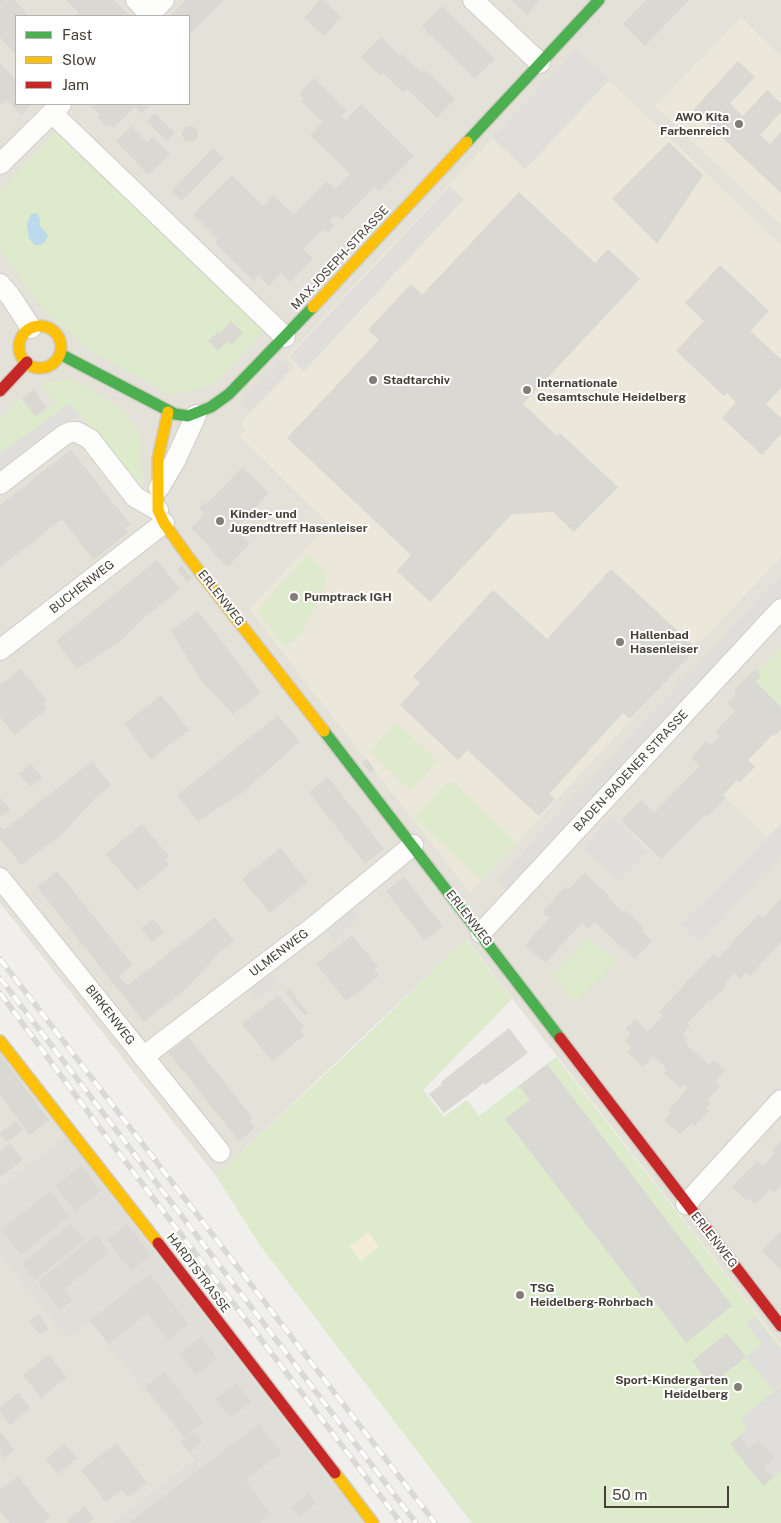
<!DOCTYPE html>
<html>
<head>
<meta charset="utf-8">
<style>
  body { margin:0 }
  #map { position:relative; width:781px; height:1523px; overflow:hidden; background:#f0efeb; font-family:"Public Sans",sans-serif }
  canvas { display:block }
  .legend { position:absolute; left:15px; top:15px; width:175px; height:90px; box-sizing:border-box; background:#fff; border:1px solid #b5b3af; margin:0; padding:6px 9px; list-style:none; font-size:15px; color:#464137 }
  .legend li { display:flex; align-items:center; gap:10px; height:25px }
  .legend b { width:25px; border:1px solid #b5b3af }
  .scale { position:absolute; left:604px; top:1486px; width:125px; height:22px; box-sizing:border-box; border:2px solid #464137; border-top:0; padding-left:6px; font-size:15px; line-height:18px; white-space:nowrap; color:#464137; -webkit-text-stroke:4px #fff; paint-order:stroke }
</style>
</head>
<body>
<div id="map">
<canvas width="781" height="1523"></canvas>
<ul class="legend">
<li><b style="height:6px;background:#4caf50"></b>Fast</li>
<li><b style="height:6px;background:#ffc107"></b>Slow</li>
<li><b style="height:6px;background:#c62828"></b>Jam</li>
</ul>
<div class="scale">50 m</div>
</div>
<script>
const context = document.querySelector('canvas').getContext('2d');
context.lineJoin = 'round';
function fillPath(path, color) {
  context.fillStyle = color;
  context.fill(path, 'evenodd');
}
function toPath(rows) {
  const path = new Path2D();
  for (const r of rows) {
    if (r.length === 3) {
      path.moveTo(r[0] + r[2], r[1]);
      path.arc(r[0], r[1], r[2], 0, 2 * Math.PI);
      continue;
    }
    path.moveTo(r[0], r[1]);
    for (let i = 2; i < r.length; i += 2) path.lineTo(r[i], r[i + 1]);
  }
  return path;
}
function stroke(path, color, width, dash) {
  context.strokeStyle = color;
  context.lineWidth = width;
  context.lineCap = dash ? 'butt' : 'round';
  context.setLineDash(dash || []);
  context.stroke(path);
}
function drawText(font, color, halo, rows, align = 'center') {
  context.font = font + ' "Public Sans",sans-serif';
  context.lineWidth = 4;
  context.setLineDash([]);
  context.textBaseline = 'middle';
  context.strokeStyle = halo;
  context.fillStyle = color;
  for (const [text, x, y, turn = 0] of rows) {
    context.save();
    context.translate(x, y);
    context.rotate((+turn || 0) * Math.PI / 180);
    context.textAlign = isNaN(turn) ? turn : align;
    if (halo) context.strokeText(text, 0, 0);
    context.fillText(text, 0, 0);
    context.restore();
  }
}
fillPath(toPath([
  [0,0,781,0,781,1345,466,939,216,1176,0,903],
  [16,16,189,16,189,104,16,104],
  [0,1043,66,1136,0,1187],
  [0,1255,68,1340,90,1322,183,1437,178,1442,194,1462,112,1523,0,1523]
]), '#e4e1d8');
fillPath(toPath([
  [66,1136,364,1523,112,1523,194,1461,178,1442,182,1437,90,1322,68,1340,0,1255,0,1187]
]), '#e0ded9');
fillPath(toPath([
  [741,17,781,56,781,225,655,106],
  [609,80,781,245,781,557,701,642,698,640,694,645,697,649,470,893,249,609,329,524,239,436,246,429,240,424,295,366,286,357,493,138,525,169],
  [781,729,781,823,767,837,723,795,737,780,740,782,754,767,748,760,773,734,775,736]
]), '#ebe7db');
fillPath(toPath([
  [56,131,264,330,214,385,171,395,91,351,40,306,0,248,0,191],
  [64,379,78,383,93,391,120,408,131,421,140,437,143,488,139,488,70,403,0,454,0,420,19,398,35,417,56,403,40,383],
  [308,555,326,573,326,585,302,633,285,647,257,610],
  [781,647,781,707,756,682,761,676,758,671],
  [397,723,437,761,410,790,370,752],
  [450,780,516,842,481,880,414,817],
  [589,938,617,962,575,1003,553,975],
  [465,939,512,999,423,1090,444,1117,467,1100,479,1116,556,1057,781,1346,781,1523,472,1523,259,1244,216,1176,365,1037]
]), '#ddeacc');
fillPath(toPath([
  [368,1232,379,1247,361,1261,349,1247]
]), '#f3edd7');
fillPath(toPath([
  [576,49,609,80,525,169,493,138],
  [450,186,464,199,304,371,289,357],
  [281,361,290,369,249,412,240,404],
  [70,403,79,414,0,472,0,454],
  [781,575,781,609,514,897,497,880],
  [612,817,647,851,618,881,583,848],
  [781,826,781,855,700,942,681,925],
  [352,909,359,919,334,939,325,929],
  [269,972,278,983,258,999,249,988],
  [754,1316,781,1350,781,1383,773,1390,746,1357,762,1344,746,1323],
  [781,1385,781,1472,779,1471,773,1478,764,1467,774,1458,760,1440,749,1448,740,1436,747,1428,740,1420]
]), '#e0dedb');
fillPath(toPath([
  [37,213,40,219,40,226,48,235,45,242,40,245,35,245,29,239,27,224,31,214]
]), '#bdd9ec');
fillPath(toPath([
  [0,0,7,0,0,7],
  [8,0,14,0,29,16,16,16,16,55,0,37,0,8],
  [66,0,114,0,128,14,125,16,76,16,79,13],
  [186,0,224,0,189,35,189,16,170,16],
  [320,0,323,0,341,17,324,36,304,18],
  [511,0,540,0,527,15],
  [646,0,689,0,645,46,623,24],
  [442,6,495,59,475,79,422,27],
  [381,37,400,56,402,54,422,73,425,70,455,99,437,118,407,89,403,93,383,73,381,76,361,57],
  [738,61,755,77,730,103,743,116,767,90,781,103,781,112,760,135,770,144,781,132,781,193,693,110],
  [0,63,16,80,16,104,32,104,21,115,7,100,0,106],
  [314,78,347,110,342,116,346,120,361,104,414,156,379,192,374,187,342,220,336,214,329,221,334,226,327,233,323,229,303,249,313,259,290,282,281,273,269,286,259,275,254,281,215,243,218,239,193,214,232,175,263,206,274,195,293,215,327,181,336,189,350,174,310,135,323,122,301,101,304,98,299,94],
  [89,104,151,104,141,114,135,107,113,128,110,125,107,127,97,117,99,114],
  [155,113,175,133,167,141,147,122],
  [190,134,8],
  [131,126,147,142,153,136,170,154,148,175,116,141],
  [669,142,703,175,657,244,612,199],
  [213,148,224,158,182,201,172,191],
  [519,192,595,263,608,249,640,279,523,404,557,436,560,433,618,487,574,532,553,512,512,514,430,602,397,571,411,555,287,438,379,340,368,330,411,284,422,295],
  [720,265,769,311,750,331,781,359,781,388,766,404,781,418,781,434,762,455,722,418,736,402,727,393,724,396,676,351,704,321,685,303],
  [231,321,243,333,231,345,227,341,218,351,208,341,218,332,220,333],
  [33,389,47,407,36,416,22,399],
  [71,450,130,524,125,528,128,532,94,560,62,519,0,567,0,505],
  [242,467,269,493,235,529,250,543,228,567,211,551,212,549,191,528,205,514,199,509,205,502,207,504],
  [157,560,180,589,145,617,123,639,77,669,56,641],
  [182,566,192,578,187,582,177,570],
  [611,569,697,649,630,719,623,713,549,794,555,799,539,816,467,750,458,760,400,705,420,683,413,677,493,590,547,639],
  [198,611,261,693,233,714,203,683,171,631],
  [21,669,47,701,43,704,47,709,15,735,0,717,0,685],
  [754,670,758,671,761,676,756,682,781,707,781,729,775,736,773,734,748,760,755,767,739,783,737,780,723,795,726,798,707,817,705,815,661,859,621,820,641,800,654,813,700,766,691,758,706,741,711,745,720,736,716,731,735,711,728,704,729,700,734,698,735,690],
  [161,695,189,730,151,759,124,724],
  [278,715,299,742,242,793,198,821,177,795],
  [367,759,374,769,370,773,362,762],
  [92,761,111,785,98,795,63,833,21,865,0,838,0,825,4,830],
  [31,764,42,778,31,787,19,774],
  [328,777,384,849,365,864,309,792],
  [0,797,10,810,0,818],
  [142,824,169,856,165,860,169,865,137,891,106,854],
  [280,848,308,882,270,913,242,879],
  [57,871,133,965,119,976,127,986,215,917,234,941,221,951,186,989,144,1022,37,887],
  [584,873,610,896,608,898,623,912,625,910,644,928,641,931,652,941,635,959,594,922,588,929,582,923,545,963,525,945,549,918,542,912,566,886,569,889],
  [404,877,443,926,424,940,386,891],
  [781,899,781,942,750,976,746,972,740,979,734,973,724,984,726,986,711,1002,709,1000,687,1024,690,1026,683,1034,688,1039,685,1043,709,1065,714,1060,725,1070,715,1082,720,1086,707,1101,710,1103,706,1108,709,1111,695,1126,692,1123,680,1134,664,1120,671,1113,668,1111,688,1088,683,1084,680,1088,664,1073,667,1069,653,1056,643,1067,627,1052,632,1047,625,1041,631,1034,625,1029,635,1019,648,1031,663,1016,659,1012,713,954,718,958,759,914,763,918],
  [153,919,164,932,152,942,141,928],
  [352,935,378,967,374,970,379,976,346,1001,316,964],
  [289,989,308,1013,305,1016,285,992],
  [278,995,304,1027,300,1030,305,1035,272,1061,242,1024],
  [509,1028,528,1053,485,1085,484,1083,444,1113,429,1094,442,1084,441,1082],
  [188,1037,253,1118,249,1121,255,1128,239,1141,169,1053],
  [0,1054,49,1120,30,1135,0,1095],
  [547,1064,732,1306,686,1343,655,1302,649,1306,505,1119,530,1100,519,1086],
  [17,1120,23,1130,6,1142,0,1133],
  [781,1141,781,1186,774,1193,770,1189,755,1205,748,1198,746,1200,732,1187,757,1161,763,1166,775,1153,772,1151],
  [10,1143,23,1160,0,1177,0,1151],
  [81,1166,101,1191,75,1211,55,1186],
  [50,1191,69,1216,21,1255,1,1230],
  [71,1224,84,1240,35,1280,22,1264],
  [127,1224,151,1255,131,1271,107,1240],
  [781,1231,781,1270,762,1251],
  [96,1235,109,1252,64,1289,73,1300,60,1310,38,1282],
  [150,1274,188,1324,168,1340,147,1314,109,1344,90,1320],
  [39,1314,49,1329,40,1335,29,1321],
  [727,1333,746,1357,711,1385,692,1361],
  [201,1337,217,1358,196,1375,179,1354],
  [49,1355,67,1377,41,1398,23,1375],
  [164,1371,204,1422,185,1437,145,1387],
  [236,1383,251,1402,230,1418,215,1399],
  [18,1393,30,1408,10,1425,0,1412,0,1407],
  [259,1424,282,1453,245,1480,271,1514,259,1523,129,1523],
  [0,1432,14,1450,4,1458,0,1453],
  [194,1432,202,1442,190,1452,181,1442],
  [740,1436,749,1448,759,1440,774,1458,764,1467,773,1478,763,1486,730,1444],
  [116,1443,147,1483,128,1498,122,1490,106,1502,81,1470],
  [64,1444,77,1458,58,1474,46,1459],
  [18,1476,50,1517,43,1523,10,1523,0,1510,0,1490],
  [308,1493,316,1503,300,1517,291,1507],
  [85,1506,94,1518,87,1523,69,1523,67,1520]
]), '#dad8d3');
const street = toPath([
  [136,0,150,15],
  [473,0,540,63],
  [148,16,164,0],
  [52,113,285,337],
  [0,164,61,104],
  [0,284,11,297,31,328],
  [0,484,64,435,71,432,77,432,90,439,135,497,158,510],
  [159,488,175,461,196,415],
  [0,650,164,523],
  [0,878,220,1152],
  [481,933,781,609],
  [143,1057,316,925,413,845],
  [686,1204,781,1100]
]);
const fast = toPath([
  [467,142,599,0],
  [60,354,175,414,188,416,211,407,229,394,313,307],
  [324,731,560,1038]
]);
const slow = toPath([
  [313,307,467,142],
  [40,347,21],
  [168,412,158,458,158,510,164,523,189,558,324,731],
  [0,1041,158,1243],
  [335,1473,373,1523]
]);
const jam = toPath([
  [0,391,27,362],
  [560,1038,781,1326],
  [158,1243,335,1473]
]);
stroke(street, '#cecdc8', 22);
stroke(fast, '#cfccc2', 14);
stroke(slow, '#cfccc2', 14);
stroke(jam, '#cfccc2', 14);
stroke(street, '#fdfdfc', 20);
stroke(fast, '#4caf50', 11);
stroke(slow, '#ffc107', 11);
stroke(jam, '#c62828', 11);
const rail = toPath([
  [0,959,435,1523],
  [0,978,416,1523],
  [0,993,96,1123,401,1523]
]);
stroke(rail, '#d9d9d8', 5.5);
stroke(rail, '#fff', 4, [11]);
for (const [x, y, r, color] of [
  [739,124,5,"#827e76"],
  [373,380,5,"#827e76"],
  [527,390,5,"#827e76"],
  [220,521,5,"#827e76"],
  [294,597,5,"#827e76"],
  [620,642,5,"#827e76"],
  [520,1295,5,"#827e76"],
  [738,1387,5,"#827e76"]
]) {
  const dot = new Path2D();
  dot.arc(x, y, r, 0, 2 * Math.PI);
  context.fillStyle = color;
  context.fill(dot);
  stroke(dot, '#fff', 2);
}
drawText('bold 12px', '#464137', '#fff', [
  ["AWO Kita",729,117,"right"],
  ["Farbenreich",729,131,"right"],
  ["Stadtarchiv",383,380],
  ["Internationale",537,383],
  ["Gesamtschule Heidelberg",537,397],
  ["Kinder- und",230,514],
  ["Jugendtreff Hasenleiser",230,528],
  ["Pumptrack IGH",304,597],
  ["Hallenbad",630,635],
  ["Hasenleiser",630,649],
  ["TSG",530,1288],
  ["Heidelberg-Rohrbach",530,1302],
  ["Sport-Kindergarten",728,1380,"right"],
  ["Heidelberg",728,1394,"right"]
], 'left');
drawText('12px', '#464137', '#fff', [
  ["MAX-JOSEPH-STRASSE",340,258,-47],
  ["BUCHENWEG",82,587,-38],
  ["ERLENWEG",221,598,52],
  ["BADEN-BADENER STRASSE",631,771,-47],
  ["ERLENWEG",469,918,52],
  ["ULMENWEG",279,953,-37],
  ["BIRKENWEG",110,1015,52],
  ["ERLENWEG",714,1240,52],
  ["HARDTSTRASSE",198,1273,53]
]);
</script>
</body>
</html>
